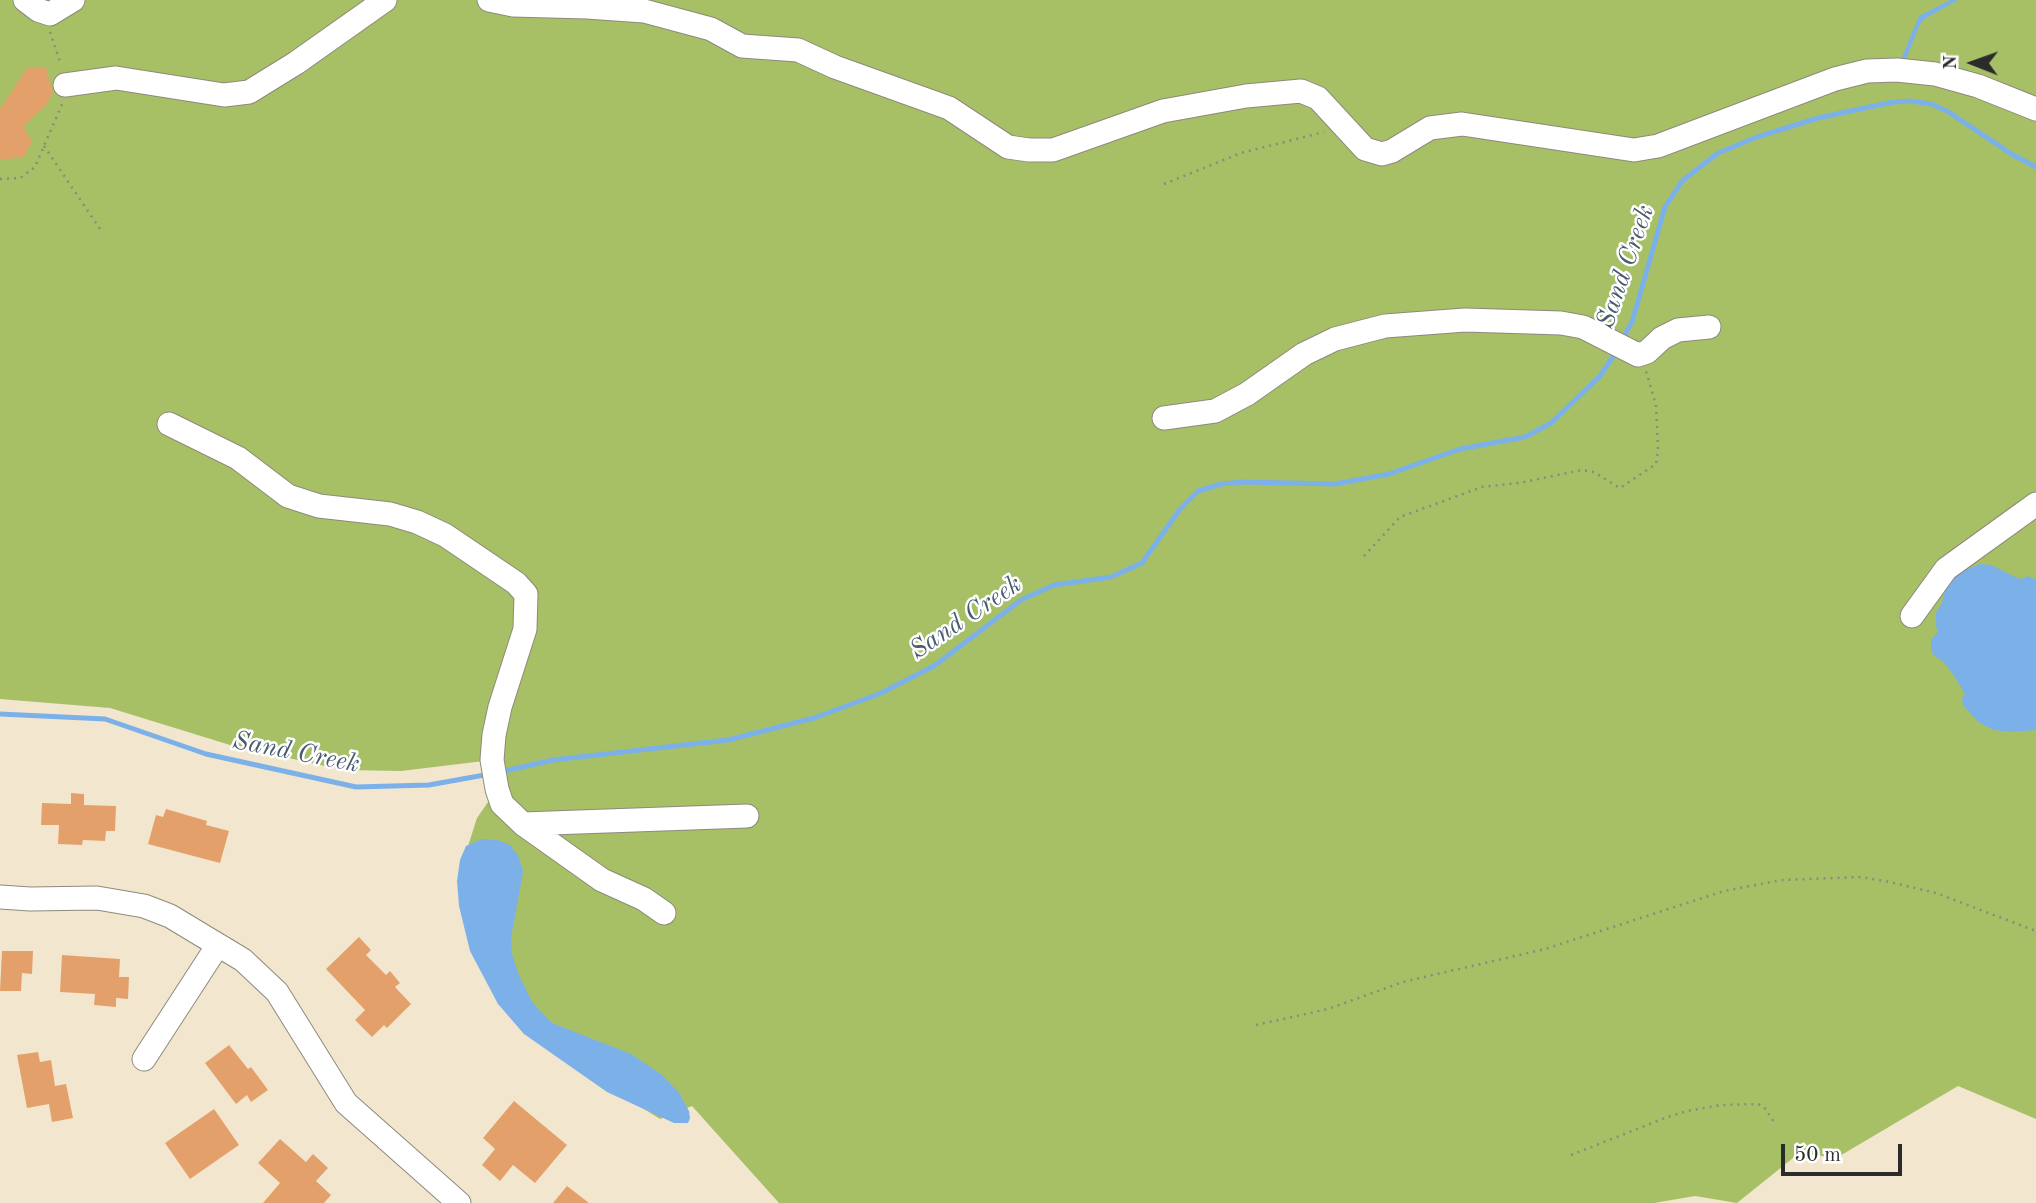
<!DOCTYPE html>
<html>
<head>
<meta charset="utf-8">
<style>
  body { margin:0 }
  #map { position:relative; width:2036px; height:1203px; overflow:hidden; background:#f2e7ce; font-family:"Old Standard TT",serif }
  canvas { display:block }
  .north { position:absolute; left:1938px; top:28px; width:70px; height:70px; -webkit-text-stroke:5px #fff; paint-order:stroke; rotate:271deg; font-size:19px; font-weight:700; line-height:28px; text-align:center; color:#2b2b2b }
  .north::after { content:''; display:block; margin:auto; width:24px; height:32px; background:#2b2b2b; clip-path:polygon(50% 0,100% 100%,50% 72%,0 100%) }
  .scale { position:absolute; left:1781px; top:1144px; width:121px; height:32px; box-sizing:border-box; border:4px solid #2b2b2b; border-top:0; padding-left:9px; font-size:21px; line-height:24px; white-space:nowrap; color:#2b2b2b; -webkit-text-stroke:5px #fff; paint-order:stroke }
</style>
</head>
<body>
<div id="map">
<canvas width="2036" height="1203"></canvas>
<div class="north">N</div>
<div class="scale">50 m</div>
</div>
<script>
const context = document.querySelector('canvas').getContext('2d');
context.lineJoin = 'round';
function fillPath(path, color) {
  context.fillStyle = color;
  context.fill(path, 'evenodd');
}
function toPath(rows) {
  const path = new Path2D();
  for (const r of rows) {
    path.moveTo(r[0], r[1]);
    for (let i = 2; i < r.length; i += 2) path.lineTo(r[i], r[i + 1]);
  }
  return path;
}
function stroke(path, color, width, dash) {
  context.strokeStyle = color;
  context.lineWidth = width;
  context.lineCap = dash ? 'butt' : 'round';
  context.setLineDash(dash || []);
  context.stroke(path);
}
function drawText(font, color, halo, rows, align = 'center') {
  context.font = font + ' "Old Standard TT",serif';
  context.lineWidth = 5;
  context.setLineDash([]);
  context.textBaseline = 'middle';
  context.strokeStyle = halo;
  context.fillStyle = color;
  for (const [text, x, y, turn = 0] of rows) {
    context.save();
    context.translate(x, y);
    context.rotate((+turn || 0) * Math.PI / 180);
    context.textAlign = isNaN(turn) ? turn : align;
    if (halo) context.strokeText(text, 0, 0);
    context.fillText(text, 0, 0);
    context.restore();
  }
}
fillPath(toPath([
  [0,0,2036,0,2036,1119,1958,1086,1838,1157,1798,1154,1737,1203,1695,1196,1654,1203,779,1203,692,1106,660,1119,543,1045,462,865,477,818,497,789,492,760,401,771,343,770,230,745,110,708,0,699]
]), '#a7c066');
fillPath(toPath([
  [1950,0,1958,0,1926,18,1920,24,1906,59,1901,59,1919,16],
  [1980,564,1991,565,2015,577,2022,579,2028,576,2036,580,2036,730,2011,732,1994,730,1978,722,1963,705,1962,698,1965,694,1955,677,1943,661,1934,656,1931,650,1931,640,1938,632,1936,626,1936,612,1942,603,1945,589,1952,579,1962,571],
  [482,839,497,840,510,845,519,857,523,872,511,938,512,954,518,973,532,1002,552,1023,631,1054,662,1075,679,1093,689,1111,690,1118,688,1123,674,1123,607,1092,524,1034,498,1004,470,951,459,906,457,881,460,860,466,846]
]), '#7cb0e9');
stroke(toPath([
  [1622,340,1632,322,1665,207,1682,181,1718,153,1757,137,1818,118,1893,102,1911,101,1931,104,1947,111,2013,155,2036,167],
  [0,714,105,719,206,754,356,787,429,785,490,774],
  [500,772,553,760,728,740,814,718,879,694,934,666,1021,600,1054,585,1111,577,1142,563,1180,509,1198,491,1221,484,1243,482,1335,484,1389,474,1460,449,1525,437,1551,423,1574,401,1600,376,1616,352]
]), '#7cb0e9', 5);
fillPath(toPath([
  [28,67,46,68,53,93,46,105,23,126,32,142,23,157,0,160,0,109],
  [71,793,84,794,84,805,116,806,115,831,106,831,105,841,83,840,82,845,58,844,59,825,41,825,42,803,71,804],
  [166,809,207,821,206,825,229,831,220,863,148,844,156,815,163,817],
  [359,937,371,950,366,955,386,975,390,971,400,983,395,987,411,1004,387,1028,384,1025,372,1037,355,1020,365,1010,326,969],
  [2,951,33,951,32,974,22,973,21,991,0,991],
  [62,955,120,959,119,977,129,977,128,999,116,998,116,1007,94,1005,95,994,60,992],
  [229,1045,248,1069,251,1067,268,1090,251,1102,247,1095,236,1104,205,1063],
  [38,1052,40,1062,51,1060,55,1086,66,1084,73,1118,52,1122,49,1104,27,1108,17,1055],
  [514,1101,567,1145,535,1183,513,1165,500,1181,482,1165,495,1149,483,1138],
  [214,1109,239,1145,190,1179,165,1143],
  [280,1139,306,1162,313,1154,328,1168,316,1181,331,1195,324,1203,263,1203,280,1183,258,1163],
  [567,1186,589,1203,553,1203]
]), '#e4a06b');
const minor = toPath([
  [25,0,38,10,50,14,73,0],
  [489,0,513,5,587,7,644,11,711,29,742,46,798,50,835,67,949,108,1008,147,1029,150,1053,150,1163,111,1246,96,1301,91,1318,98,1365,149,1382,154,1392,151,1430,128,1462,124,1634,150,1658,146,1835,79,1867,71,1897,70,1935,74,1978,86,2036,109],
  [65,85,116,78,224,95,249,92,296,63,385,0],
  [1164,418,1215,411,1247,394,1304,354,1335,339,1385,326,1465,320,1561,323,1583,327,1638,355,1647,352,1662,338,1678,330,1709,327],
  [169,424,238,458,288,496,319,506,390,514,417,522,445,535,516,583,526,594,525,629,500,707,494,735,492,760,497,789,502,804,523,824,602,880,644,899,664,913],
  [1912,616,1946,569,2036,504],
  [523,824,747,816],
  [0,897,30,899,97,898,144,906,170,916,243,960,277,992,346,1103,459,1203],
  [144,1059,218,945]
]);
stroke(minor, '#8e897c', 25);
stroke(toPath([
  [50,32,61,65],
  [44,146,100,229],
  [0,179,20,178,35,167,63,102],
  [1164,184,1241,153,1324,132],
  [1364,556,1400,517,1482,487,1519,483,1582,470,1594,472,1620,488,1656,464,1658,448,1656,405,1646,371],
  [1256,1025,1328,1009,1403,982,1545,949,1724,891,1782,880,1861,877,1890,882,1936,893,2036,931],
  [1571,1155,1665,1118,1687,1111,1721,1105,1758,1104,1764,1107,1776,1125]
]), '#8e897c', 2.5, [2, 5]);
stroke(minor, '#fff', 23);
drawText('italic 26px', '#475a6e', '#fff', [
  ["Sand Creek",1626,267,-71],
  ["Sand Creek",966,618,-34],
  ["Sand Creek",296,753,11]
]);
</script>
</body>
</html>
